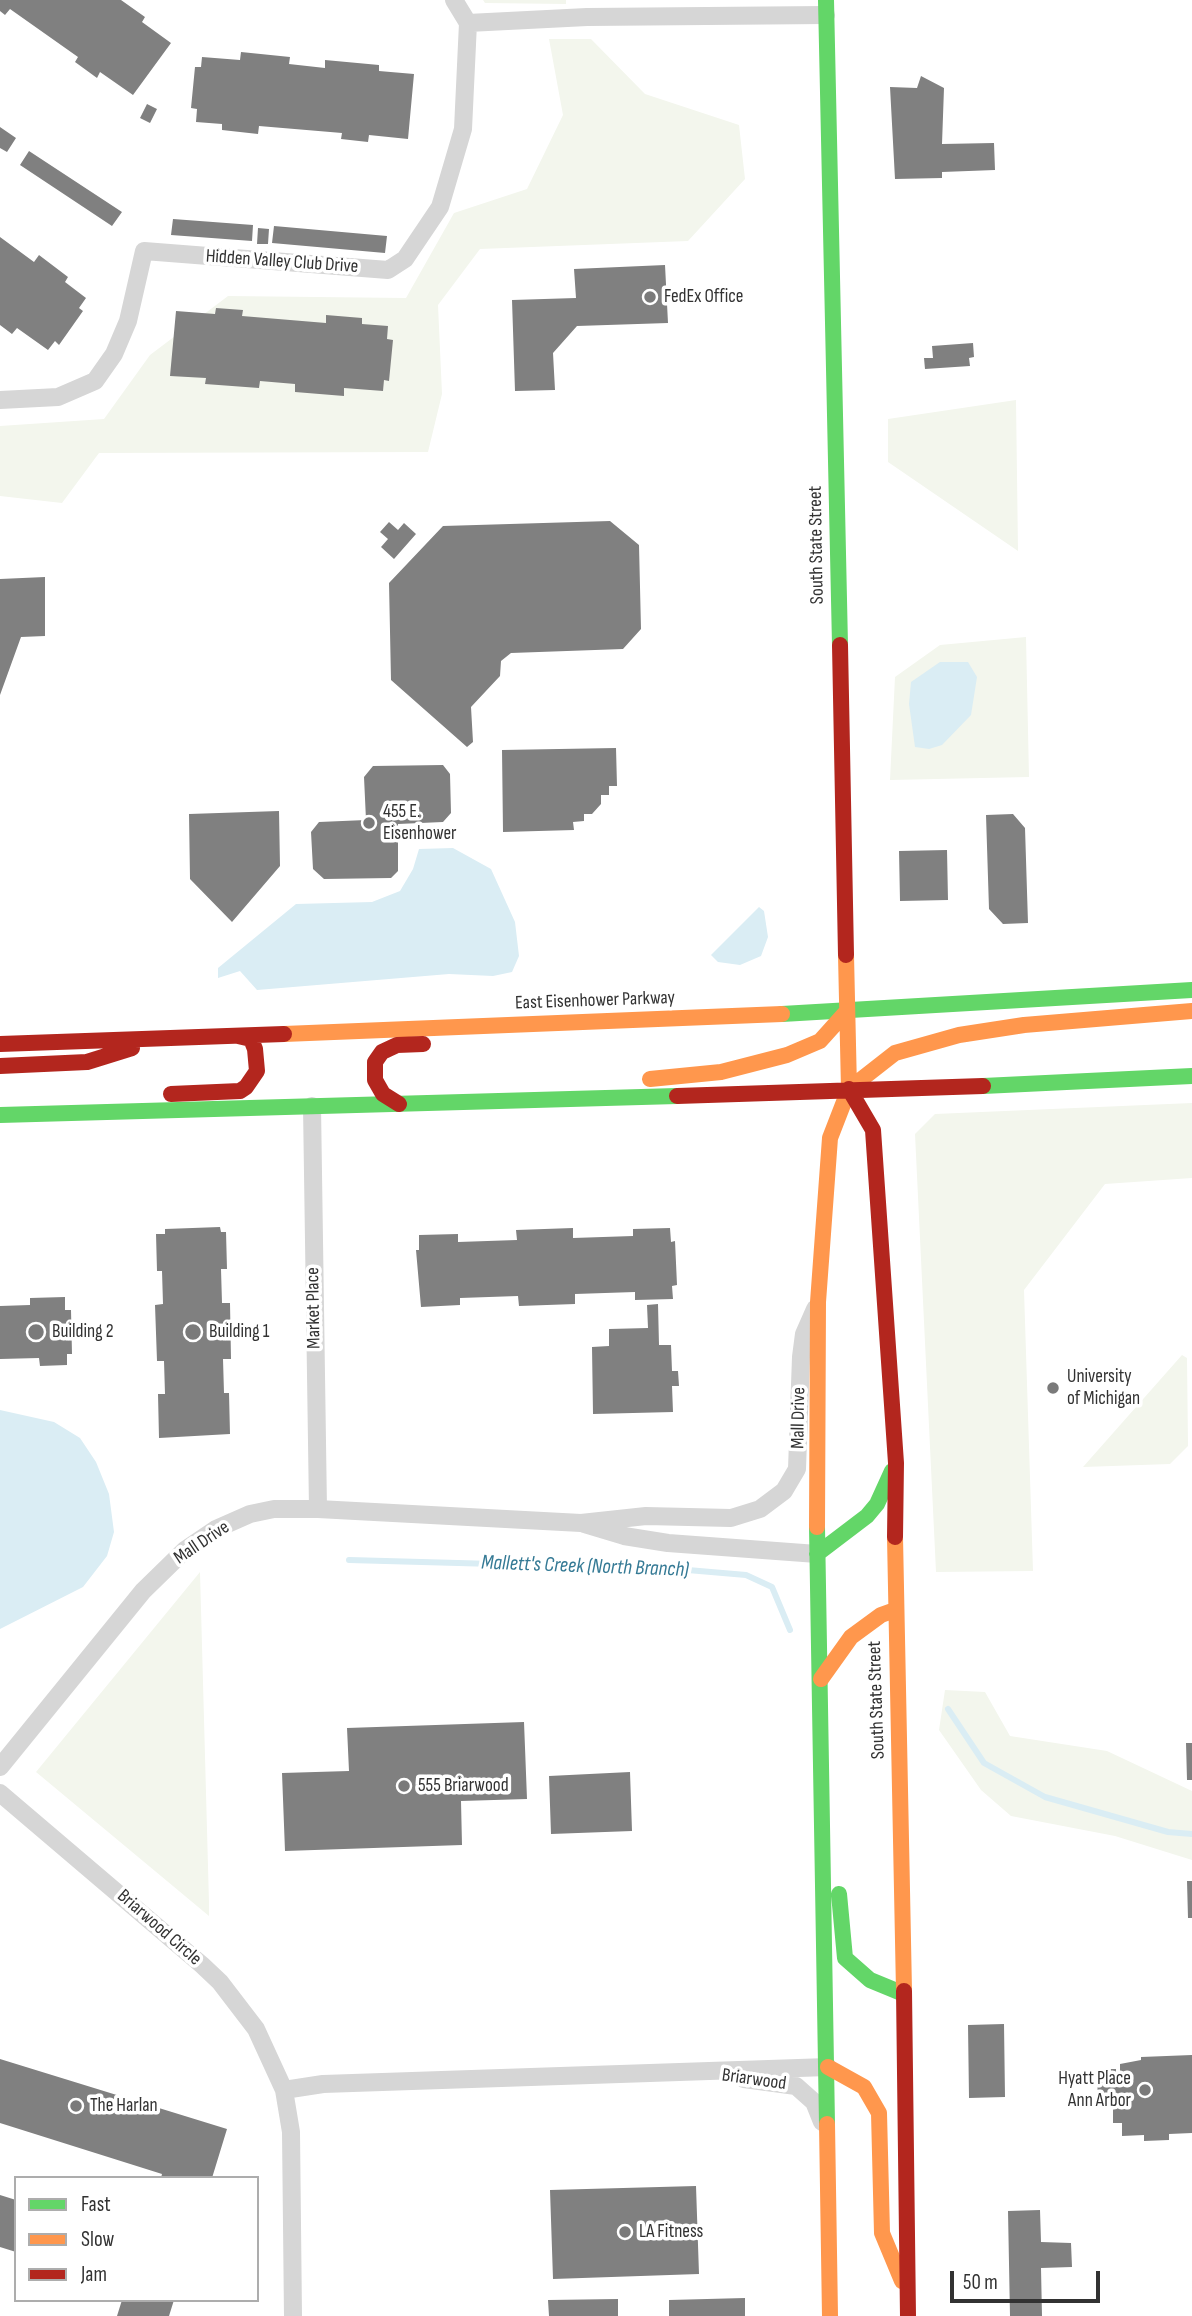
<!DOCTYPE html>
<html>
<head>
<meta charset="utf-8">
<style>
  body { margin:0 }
  #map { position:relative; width:1192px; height:2316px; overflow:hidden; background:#fff; font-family:"Sofia Sans Condensed",sans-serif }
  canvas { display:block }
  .legend { position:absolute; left:14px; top:2176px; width:245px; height:126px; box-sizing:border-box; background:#fff; border:2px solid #adadad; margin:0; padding:9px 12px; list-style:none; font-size:21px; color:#323232 }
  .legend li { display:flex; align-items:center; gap:14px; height:35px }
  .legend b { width:35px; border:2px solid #adadad }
  .scale { position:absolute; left:950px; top:2271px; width:150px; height:32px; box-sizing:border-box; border:4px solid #323232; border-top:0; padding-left:9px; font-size:21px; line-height:24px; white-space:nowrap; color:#323232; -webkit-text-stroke:5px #fff; paint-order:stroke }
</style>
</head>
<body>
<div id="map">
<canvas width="1192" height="2316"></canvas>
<ul class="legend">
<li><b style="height:9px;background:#63d668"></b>Fast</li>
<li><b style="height:9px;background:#ff974d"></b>Slow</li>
<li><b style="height:9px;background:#b3261e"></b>Jam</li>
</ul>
<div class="scale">50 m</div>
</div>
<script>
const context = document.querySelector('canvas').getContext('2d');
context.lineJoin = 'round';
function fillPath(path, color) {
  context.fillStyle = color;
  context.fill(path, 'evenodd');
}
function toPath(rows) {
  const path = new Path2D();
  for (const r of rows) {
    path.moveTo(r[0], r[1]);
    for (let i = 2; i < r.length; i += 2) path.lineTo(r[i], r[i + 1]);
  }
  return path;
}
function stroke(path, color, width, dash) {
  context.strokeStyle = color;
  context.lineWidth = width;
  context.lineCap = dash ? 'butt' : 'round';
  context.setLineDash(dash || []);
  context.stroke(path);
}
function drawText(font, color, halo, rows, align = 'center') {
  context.font = font + ' "Sofia Sans Condensed",sans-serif';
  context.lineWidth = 7;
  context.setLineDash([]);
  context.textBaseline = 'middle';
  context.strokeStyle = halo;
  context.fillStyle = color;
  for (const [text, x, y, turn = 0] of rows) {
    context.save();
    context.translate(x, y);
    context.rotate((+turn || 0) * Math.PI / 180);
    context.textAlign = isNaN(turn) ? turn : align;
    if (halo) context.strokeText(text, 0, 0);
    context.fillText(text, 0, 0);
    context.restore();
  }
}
fillPath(toPath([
  [483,0,566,0,566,4,485,3],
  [549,39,591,39,645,94,739,125,745,179,688,241,480,249,438,305,442,394,428,452,99,453,62,503,0,496,0,426,104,419,150,355,228,296,406,298,454,213,527,189,563,115],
  [1016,400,1018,551,888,462,888,419],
  [1026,637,1029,777,890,780,895,677,940,645],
  [1192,1103,1192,1178,1105,1184,1024,1290,1033,1571,936,1572,915,1134,935,1114],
  [1182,1355,1187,1358,1188,1446,1170,1464,1083,1467],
  [200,1572,209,1903,209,1916,36,1772],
  [945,1690,985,1692,1010,1736,1107,1751,1192,1791,1192,1860,1115,1836,1011,1816,981,1790,939,1730]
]), '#f3f6ed');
fillPath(toPath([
  [940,662,968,662,977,677,971,715,942,745,929,749,915,747,909,704,911,682],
  [453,848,491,869,515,922,519,956,512,972,493,976,449,974,257,990,240,971,218,978,218,968,296,904,372,902,400,891,413,869,419,849],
  [759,907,764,911,768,937,761,956,740,965,718,962,711,955],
  [0,1410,54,1422,80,1438,96,1462,109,1494,114,1532,107,1556,83,1587,0,1629]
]), '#daedf4');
stroke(toPath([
  [349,1560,676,1569,746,1575,772,1587,790,1630],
  [948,1709,984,1763,1045,1797,1168,1832,1192,1834]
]), '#daedf4', 6);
fillPath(toPath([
  [0,0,121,0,145,17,142,22,171,43,133,95,100,72,97,78,75,62,78,57,10,9,5,15,0,11],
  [241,52,290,57,289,64,325,68,325,60,379,65,379,71,414,74,408,139,369,135,368,142,341,139,342,133,259,126,258,134,222,130,222,124,196,122,197,109,191,108,195,67,201,67,202,57,240,60],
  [921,76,944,88,942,144,994,143,995,170,942,172,942,178,895,179,890,87,917,88],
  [147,104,157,109,150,123,140,118],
  [0,127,16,138,7,152,0,148],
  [29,151,122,212,112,226,20,165],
  [173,219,253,225,252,241,171,235],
  [274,226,387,236,385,253,272,243],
  [258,228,269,229,268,244,257,244],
  [0,237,34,262,39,255,68,277,65,282,86,298,79,308,83,311,59,345,55,341,48,350,17,328,12,334,0,325],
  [665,265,668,323,577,326,553,353,555,390,515,391,512,300,576,298,574,269],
  [216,308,243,310,242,316,326,323,326,315,362,318,362,324,388,326,387,339,393,340,389,381,384,380,383,391,344,388,344,396,295,392,295,384,260,381,259,388,205,384,206,378,170,376,176,311,215,314],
  [973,343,974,357,969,358,970,366,925,369,924,358,933,358,932,346],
  [610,521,639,545,641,629,623,649,511,653,501,661,500,676,471,707,473,742,467,747,391,680,389,583,443,526],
  [389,522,398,530,404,523,416,534,394,559,381,547,388,539,380,532],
  [45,577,45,636,21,637,0,695,0,579],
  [616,748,617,786,609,786,609,795,601,795,601,804,592,814,584,814,584,821,573,822,574,830,503,832,502,750],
  [443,765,450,774,451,813,443,822,398,824,398,871,391,878,324,879,313,869,311,832,319,822,366,820,364,777,373,766],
  [279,811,280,866,232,922,190,879,189,814],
  [1013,814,1025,828,1028,923,1003,924,989,909,986,815],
  [947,850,948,900,900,901,899,851],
  [220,1227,221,1232,226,1232,227,1269,221,1269,222,1303,230,1303,231,1359,223,1359,224,1393,229,1393,230,1434,159,1438,158,1394,165,1394,164,1361,157,1361,155,1305,163,1304,162,1271,157,1271,156,1234,165,1234,165,1229],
  [573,1228,573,1238,633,1236,633,1229,670,1228,671,1242,675,1241,677,1285,672,1286,673,1299,635,1300,635,1292,575,1294,575,1304,519,1306,518,1296,460,1298,460,1305,421,1307,416,1250,419,1250,419,1235,458,1234,458,1242,517,1240,516,1230],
  [65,1297,65,1310,71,1310,72,1354,67,1354,67,1365,40,1366,39,1358,0,1359,0,1306,30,1305,30,1298],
  [658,1304,659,1345,671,1345,672,1371,678,1371,679,1386,672,1386,673,1412,593,1414,592,1347,609,1346,609,1329,648,1328,647,1305],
  [524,1722,527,1799,461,1801,462,1845,285,1851,282,1773,349,1771,347,1728],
  [1186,1743,1192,1743,1192,1780,1187,1780],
  [630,1772,632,1831,551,1834,549,1776],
  [1187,1881,1192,1881,1192,1918,1188,1918],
  [1004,2024,1005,2097,969,2098,968,2025],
  [1192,2055,1192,2133,1169,2134,1169,2140,1144,2141,1144,2135,1122,2136,1122,2123,1113,2123,1113,2106,1098,2107,1097,2069,1116,2069,1116,2073,1120,2073,1120,2064,1141,2060,1141,2057],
  [0,2059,227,2129,212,2178,161,2178,162,2174,0,2123],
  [696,2186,699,2274,553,2279,550,2190],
  [0,2195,16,2200,16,2252,0,2247],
  [1040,2210,1041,2242,1071,2243,1072,2267,1041,2268,1042,2316,1010,2316,1008,2211],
  [745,2298,745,2316,669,2316,669,2300],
  [618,2299,618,2316,549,2316,548,2300],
  [122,2300,174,2300,169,2316,117,2316]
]), '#808080');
stroke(toPath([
  [468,23,587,17,826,15],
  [0,400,58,397,95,381,114,354,128,321,144,251,388,270,405,259,440,207,463,129,468,23,454,0],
  [312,1106,318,1509],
  [584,1524,624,1536,668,1543,817,1554],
  [0,1767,143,1591,185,1550,216,1529,250,1514,274,1509,318,1509,581,1523,646,1516,731,1518,760,1509,784,1491,797,1469,801,1357,804,1334,815,1309],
  [0,1793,202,1965,220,1982,256,2029,284,2090,291,2132,293,2316],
  [744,2079,796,2086,814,2102,822,2122],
  [284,2090,323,2084,828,2067]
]), '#d6d6d6', 18);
stroke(toPath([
  [826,0,840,645],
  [782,1014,1192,990],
  [983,1086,1192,1076],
  [0,1115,677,1096],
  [817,1527,827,2124],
  [817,1554,867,1516,877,1504,892,1471],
  [839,1894,845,1958,870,1980,904,1994]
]), '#63d668', 16);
stroke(toPath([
  [284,1034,782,1014],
  [650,1079,721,1072,787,1055,820,1041,847,1011],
  [849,1089,895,1053,959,1035,1024,1025,1192,1011],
  [817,1527,818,1302,830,1138,849,1089,846,955],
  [895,1537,904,1991],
  [821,1679,851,1637,881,1615,895,1610],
  [828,2067,864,2087,879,2113,882,2233,902,2281],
  [827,2124,830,2316]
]), '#ff974d', 16);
stroke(toPath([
  [840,645,846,955],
  [0,1044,284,1034],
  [0,1066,87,1062,132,1048],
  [849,1089,873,1130,896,1463,895,1537],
  [171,1094,240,1091,246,1087,257,1071,255,1049,251,1039,238,1036],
  [677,1096,983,1086],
  [399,1104,383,1094,375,1080,375,1062,382,1052,397,1045,423,1044],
  [904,1991,908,2316]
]), '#b3261e', 16);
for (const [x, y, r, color] of [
  [650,297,7,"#7a7a7a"],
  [369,823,7,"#7a7a7a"],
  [36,1332,9,"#7a7a7a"],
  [193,1332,9,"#7a7a7a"],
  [1053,1388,7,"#7a7a7a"],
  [404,1786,7,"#7a7a7a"],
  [1145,2090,7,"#7a7a7a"],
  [76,2106,7,"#7a7a7a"],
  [625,2232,7,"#7a7a7a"]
]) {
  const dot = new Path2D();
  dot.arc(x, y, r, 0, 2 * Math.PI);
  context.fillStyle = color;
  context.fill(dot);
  stroke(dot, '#fff', 2.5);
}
drawText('19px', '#323232', '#fff', [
  ["Hidden Valley Club Drive",282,262,4],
  ["South State Street",817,545,-91],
  ["East Eisenhower Parkway",595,1001,-2],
  ["Market Place",314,1308,-91],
  ["Mall Drive",799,1418,-89],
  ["Mall Drive",202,1543,-34],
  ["South State Street",877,1700,-92],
  ["Briarwood Circle",159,1928,41],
  ["Briarwood",754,2080,8]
]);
drawText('19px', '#323232', '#fff', [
  ["FedEx Office",664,297],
  ["455 E.",383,812],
  ["Eisenhower",383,834],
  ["Building 2",52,1332],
  ["Building 1",209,1332],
  ["University",1067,1377],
  ["of Michigan",1067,1399],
  ["555 Briarwood",418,1786],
  ["Hyatt Place",1131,2079,"right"],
  ["Ann Arbor",1131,2101,"right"],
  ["The Harlan",90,2106],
  ["LA Fitness",639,2232]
], 'left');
drawText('italic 21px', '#357a95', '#fff', [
  ["Mallett's Creek (North Branch)",585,1567,2]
]);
</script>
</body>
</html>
